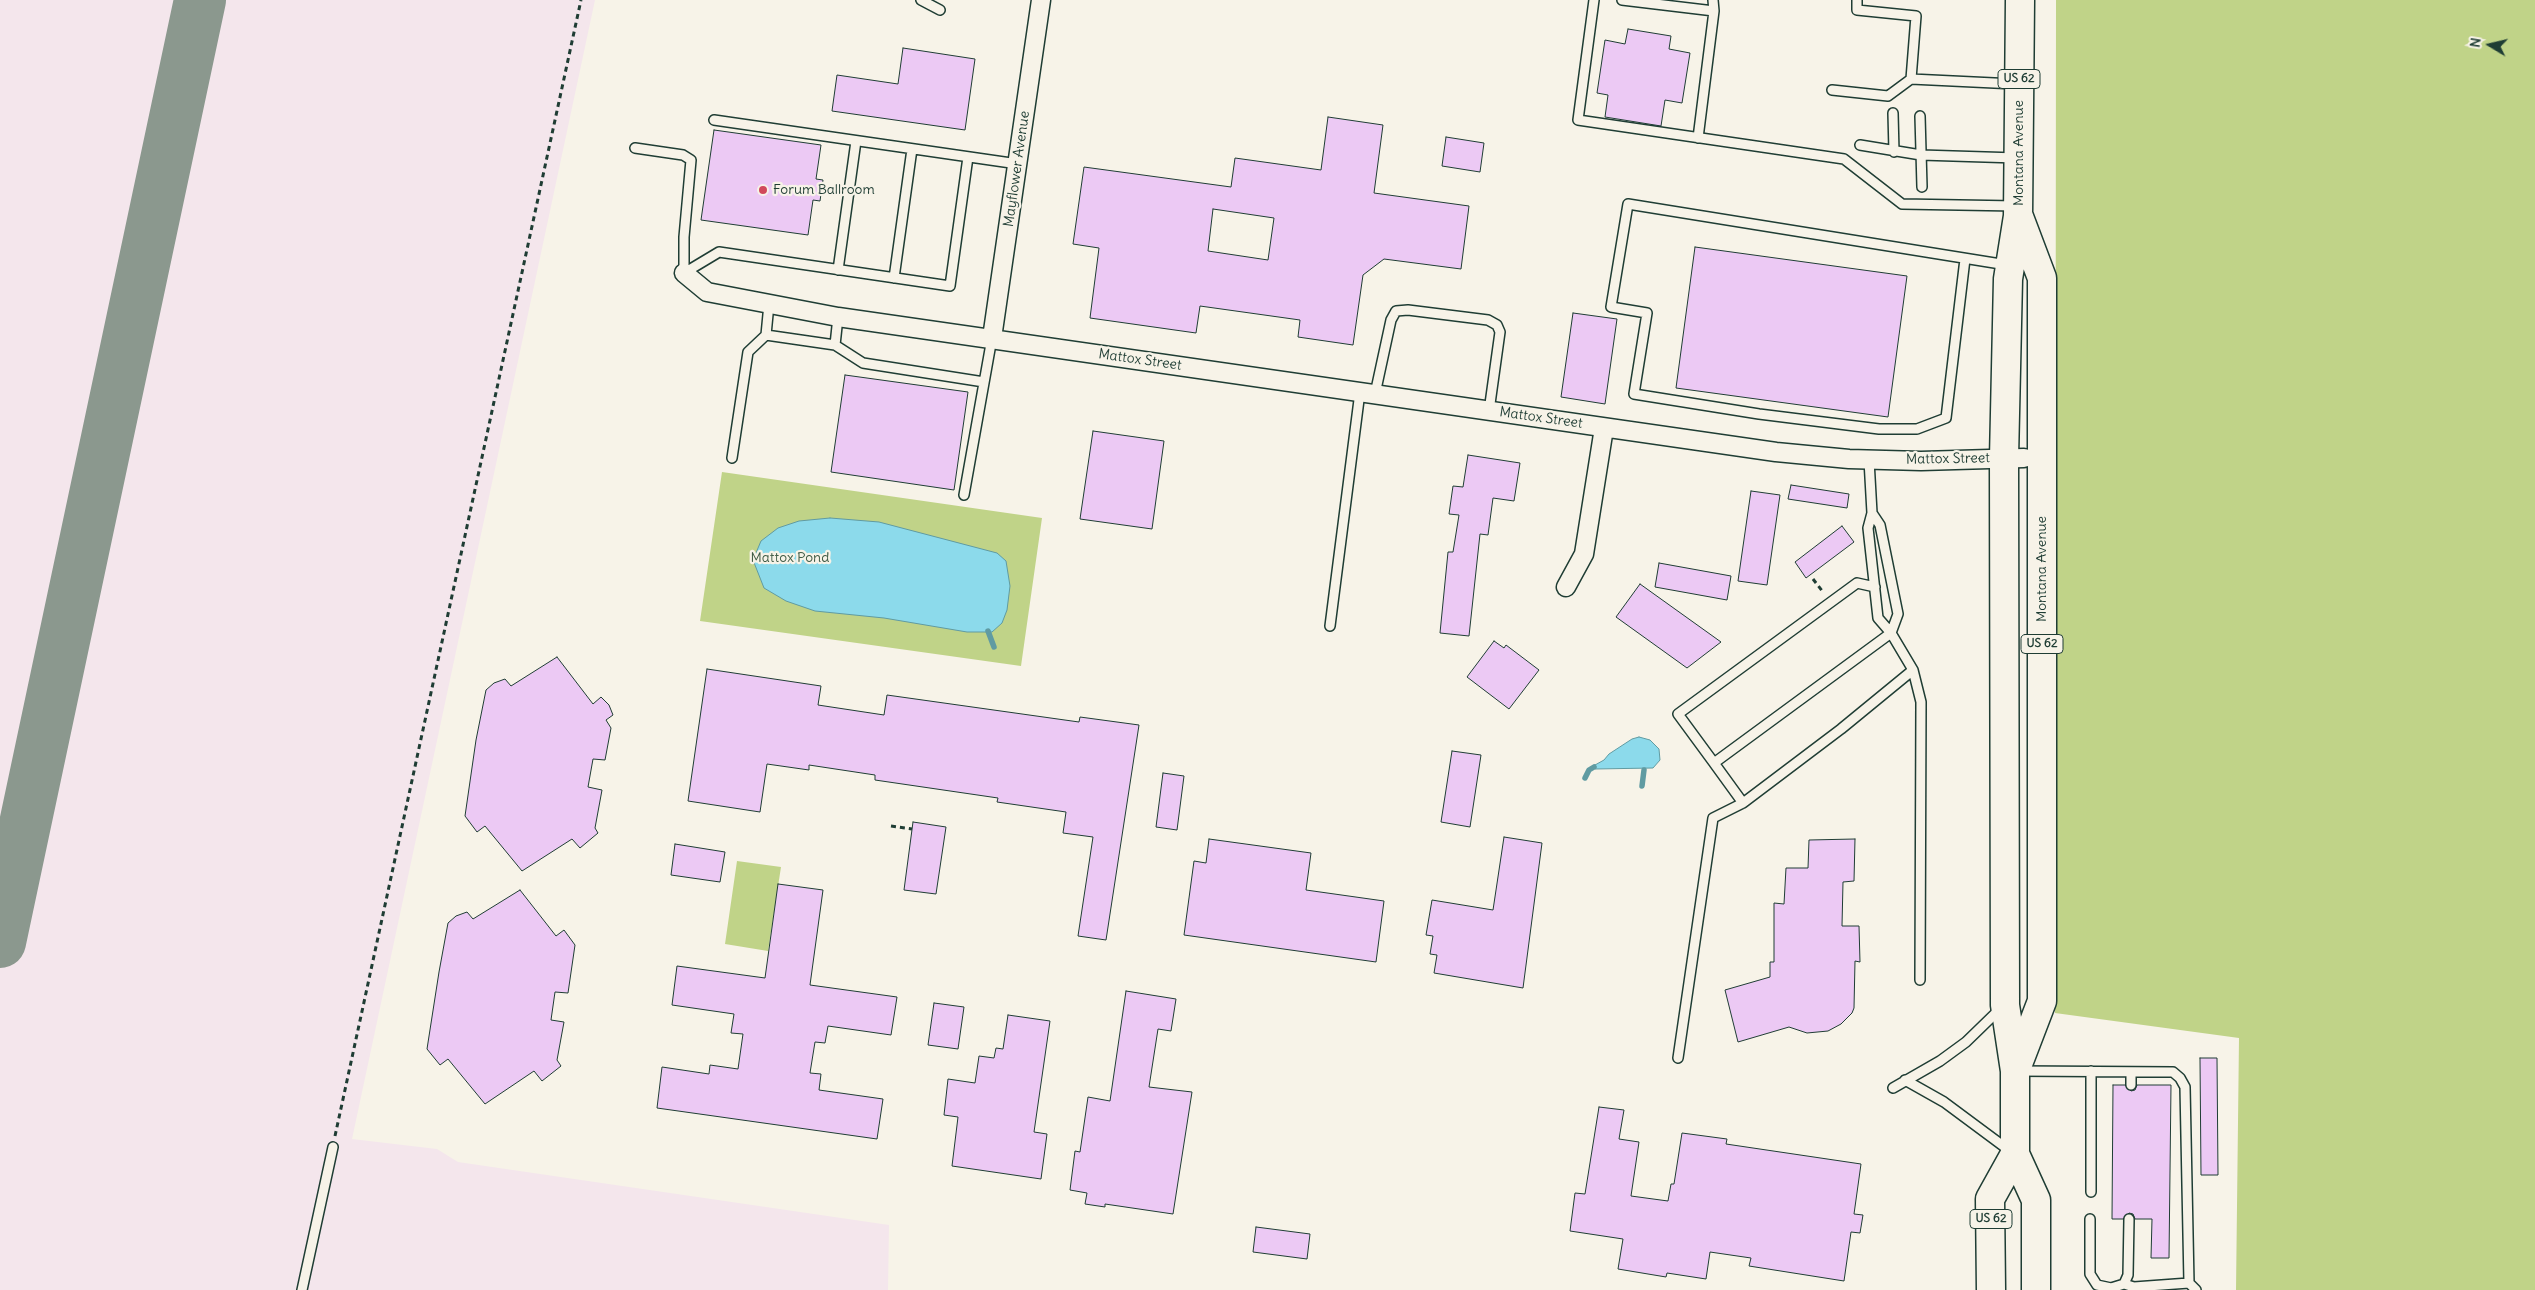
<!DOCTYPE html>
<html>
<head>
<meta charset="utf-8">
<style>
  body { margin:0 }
  #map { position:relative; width:2535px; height:1290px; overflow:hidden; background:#f7f3e8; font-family:Delius,sans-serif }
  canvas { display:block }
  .north { position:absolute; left:2465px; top:20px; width:50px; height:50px; -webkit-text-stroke:4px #f7f3e8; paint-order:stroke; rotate:279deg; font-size:14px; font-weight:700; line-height:20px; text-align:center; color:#1f3d34 }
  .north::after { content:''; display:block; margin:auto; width:18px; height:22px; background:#1f3d34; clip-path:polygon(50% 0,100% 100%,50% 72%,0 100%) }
</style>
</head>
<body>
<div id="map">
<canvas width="2535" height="1290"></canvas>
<div class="north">N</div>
</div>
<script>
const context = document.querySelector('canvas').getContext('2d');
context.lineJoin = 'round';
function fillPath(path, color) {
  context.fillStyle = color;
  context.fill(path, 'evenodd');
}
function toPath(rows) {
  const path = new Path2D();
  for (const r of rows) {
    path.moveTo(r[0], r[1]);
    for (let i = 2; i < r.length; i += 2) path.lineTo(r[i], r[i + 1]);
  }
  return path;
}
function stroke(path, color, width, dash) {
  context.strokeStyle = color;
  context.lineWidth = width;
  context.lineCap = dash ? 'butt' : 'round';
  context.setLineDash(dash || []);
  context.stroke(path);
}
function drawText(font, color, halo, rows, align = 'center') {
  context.font = font + ' Delius,sans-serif';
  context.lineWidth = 4.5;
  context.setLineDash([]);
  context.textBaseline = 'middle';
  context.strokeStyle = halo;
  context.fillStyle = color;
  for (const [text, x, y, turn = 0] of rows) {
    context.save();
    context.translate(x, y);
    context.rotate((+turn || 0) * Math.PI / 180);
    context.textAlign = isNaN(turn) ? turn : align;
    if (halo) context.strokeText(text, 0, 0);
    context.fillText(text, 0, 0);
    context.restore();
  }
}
fillPath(toPath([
  [0,0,595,0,352,1139,437,1149,458,1162,889,1225,888,1290,0,1290]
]), '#f4e6ec');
fillPath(toPath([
  [2056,0,2535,0,2535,1290,2236,1290,2239,1038,2055,1013],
  [722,472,1042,518,1021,666,700,621],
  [737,861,781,867,768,951,725,944]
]), '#c0d388');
const water = toPath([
  [830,518,879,522,997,553,1006,561,1010,586,1007,610,1002,623,992,632,967,632,884,618,815,611,786,601,764,588,753,560,761,541,778,528,799,521,830,518],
  [1639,737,1650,740,1659,749,1660,760,1653,768,1595,769,1595,765,1604,760,1609,754,1632,739,1639,737]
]);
fillPath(water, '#8cdaeb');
stroke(water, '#609ba2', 1);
stroke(toPath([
  [988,631,994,647],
  [1585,778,1589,770,1594,767],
  [1642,786,1644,770]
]), '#609ba2', 5.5);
stroke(toPath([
  [0,942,200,0]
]), '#8b988e', 52);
const building = toPath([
  [1628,29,1671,36,1669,49,1690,53,1682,103,1665,100,1661,126,1605,117,1608,95,1597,93,1605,40,1625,44,1628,29],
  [903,48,975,59,965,130,832,111,837,75,898,84,903,48],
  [1328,117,1383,125,1374,193,1469,206,1461,269,1384,259,1363,275,1353,345,1298,337,1300,320,1200,306,1196,333,1090,318,1099,248,1073,244,1084,167,1231,187,1235,158,1321,170,1328,117],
  [1213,209,1274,218,1268,260,1208,251,1213,209],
  [714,130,821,145,816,179,823,180,820,201,813,200,808,235,701,220,714,130],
  [1446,137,1484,143,1480,172,1442,166,1446,137],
  [1695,247,1907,276,1888,417,1676,388,1695,247],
  [1573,313,1617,319,1605,404,1561,397,1573,313],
  [845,375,968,392,954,490,831,472,845,375],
  [1093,431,1164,441,1152,529,1080,519,1093,431],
  [1468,455,1520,463,1514,501,1493,498,1488,535,1480,534,1469,636,1440,633,1448,552,1453,552,1459,515,1449,514,1453,486,1463,487,1468,455],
  [1791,485,1849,494,1847,508,1788,499,1791,485],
  [1751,491,1780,495,1767,585,1738,581,1751,491],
  [1842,526,1854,542,1806,578,1795,562,1842,526],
  [1659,563,1731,576,1727,600,1655,587,1659,563],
  [1640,584,1647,589,1721,642,1687,668,1616,617,1640,584],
  [1494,641,1504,648,1506,645,1539,670,1509,709,1467,677,1494,641],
  [557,657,593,704,601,697,609,705,613,715,606,720,611,728,605,760,593,759,588,787,602,790,595,828,598,833,580,848,572,839,522,871,485,826,477,832,465,816,476,740,486,690,494,683,505,679,511,686,557,657],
  [707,669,821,686,818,705,884,715,887,695,1079,722,1080,717,1139,725,1106,940,1078,936,1093,837,1063,833,1066,812,997,802,998,798,875,780,875,775,809,765,809,770,767,764,760,812,688,801,707,669],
  [1452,751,1481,755,1470,827,1441,822,1452,751],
  [1163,773,1184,776,1177,830,1156,827,1163,773],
  [913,822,946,827,936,894,904,890,913,822],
  [1504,837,1542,843,1523,988,1434,973,1437,955,1430,954,1433,936,1426,935,1432,900,1493,910,1504,837],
  [1209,839,1311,853,1306,890,1384,901,1376,962,1184,935,1194,861,1206,863,1209,839],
  [1855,839,1854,881,1843,882,1842,926,1859,926,1860,962,1855,961,1854,1008,1852,1013,1841,1024,1828,1031,1807,1033,1789,1027,1738,1042,1725,990,1770,977,1770,962,1774,962,1774,903,1784,904,1786,868,1808,868,1809,840,1855,839],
  [675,844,725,852,720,882,671,875,675,844],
  [778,884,823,890,810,985,897,997,891,1035,828,1026,825,1043,815,1042,810,1073,821,1074,819,1090,883,1099,877,1139,657,1108,662,1067,709,1074,710,1065,738,1069,743,1034,731,1033,734,1014,672,1005,677,966,765,978,778,884],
  [520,890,556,936,564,930,575,945,568,993,555,992,551,1020,564,1022,557,1060,561,1066,542,1081,534,1071,485,1104,448,1059,440,1065,427,1049,439,972,448,923,456,916,467,912,473,919,520,890],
  [1126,991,1176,999,1171,1031,1158,1029,1149,1087,1192,1092,1173,1214,1105,1204,1105,1207,1085,1204,1087,1193,1070,1190,1075,1151,1080,1152,1088,1097,1110,1101,1126,991],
  [934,1003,964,1007,958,1049,928,1045,934,1003],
  [1008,1015,1050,1021,1034,1132,1047,1134,1041,1179,952,1166,958,1117,944,1115,948,1079,975,1083,979,1056,994,1058,996,1048,1003,1049,1008,1015],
  [2200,1058,2217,1058,2218,1175,2201,1175,2200,1058],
  [2113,1085,2125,1085,2131,1091,2135,1090,2137,1085,2171,1085,2169,1258,2151,1258,2152,1219,2135,1219,2133,1214,2129,1213,2123,1219,2112,1219,2113,1085],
  [1599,1107,1624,1110,1619,1139,1639,1142,1631,1196,1668,1201,1671,1184,1674,1184,1682,1133,1727,1139,1726,1144,1861,1164,1854,1214,1863,1215,1860,1233,1851,1232,1844,1281,1749,1266,1751,1258,1710,1252,1706,1279,1667,1273,1666,1277,1618,1269,1623,1239,1570,1231,1575,1193,1585,1194,1599,1107],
  [1256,1227,1310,1234,1307,1259,1253,1252,1256,1227]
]);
fillPath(building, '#ecc9f4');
stroke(building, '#1f3d34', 1);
const lane = toPath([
  [921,0,940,10],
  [1594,0,1578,120,1844,159,1902,204,2016,206],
  [1622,0,1714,11],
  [1857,0,1857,10,1916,16,1911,79,2015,84],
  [1832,90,1888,96,1911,79],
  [1893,113,1894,152],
  [1920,116,1922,187],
  [714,120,1018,164],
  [1698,138,1714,11,1713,0],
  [1860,145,1921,155,2017,158],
  [635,148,683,155,691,160,684,237,684,273,719,252,950,286,968,157],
  [1965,259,1946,418,1917,429,1879,429,1759,414,1634,394,1647,313,1611,307,1628,204,2007,265],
  [838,270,856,141],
  [894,278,912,149],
  [769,304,766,335,835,345],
  [838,317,835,345,863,363,984,382],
  [1375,394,1391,320,1396,311,1408,310,1488,320,1497,325,1500,332,1489,411],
  [732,458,748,352,766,335],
  [1869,460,1872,513,1868,528,1878,618,1891,633,1913,670,1921,702,1920,980],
  [964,495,992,338],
  [1872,513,1880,525,1898,614,1891,633,1714,763,1678,714,1857,583,1875,587],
  [1330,626,1360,392],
  [1743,803,1841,729,1913,670],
  [1678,1058,1713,818,1743,803,1714,763],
  [2018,1071,2173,1072,2180,1078,2185,1087,2189,1283,2196,1290],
  [2131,1072,2131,1085],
  [1905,1080,1944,1102,2010,1151],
  [1893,1088,1940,1061,1966,1042,2001,1008],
  [2091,1192,2091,1071],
  [2090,1219,2090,1274,2097,1285,2111,1288,2124,1284,2134,1287,2189,1283],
  [2124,1284,2128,1275,2129,1219],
  [302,1290,333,1147]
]);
const street = toPath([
  [684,273,707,292,838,317,1776,452,1849,459,1921,461,2024,458],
  [992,338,1041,0],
  [1566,587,1584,554,1604,428]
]);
const highway = toPath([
  [2020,0,2018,216,2008,279,2004,458,2005,1005,2015,1071,2015,1154,2036,1200,2036,1290],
  [2016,1069,2042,1001,2042,278,2019,217],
  [1991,1290,1990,1199,2015,1154]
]);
stroke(lane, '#1f3d34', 12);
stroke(street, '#1f3d34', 21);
stroke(highway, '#1f3d34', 31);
stroke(toPath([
  [1813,579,1823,592],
  [891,826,912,829],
  [335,1136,581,0]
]), '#1f3d34', 3, [5, 4]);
stroke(lane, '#f7f3e8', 9);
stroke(street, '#f7f3e8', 18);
stroke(highway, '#f7f3e8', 28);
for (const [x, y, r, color] of [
  [763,190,5,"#d1495b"]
]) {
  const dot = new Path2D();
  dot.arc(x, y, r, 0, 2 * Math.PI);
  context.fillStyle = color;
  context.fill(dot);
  stroke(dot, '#f7f3e8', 2);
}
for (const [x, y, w] of [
  [2019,79,42],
  [2042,644,42],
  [1991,1219,42]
]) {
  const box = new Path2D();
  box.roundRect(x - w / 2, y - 9.5, w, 19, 4);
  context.fillStyle = '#f7f3e8';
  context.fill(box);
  stroke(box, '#1f3d34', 1);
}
drawText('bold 12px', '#1f3d34', null, [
  ["US 62",2019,79],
  ["US 62",2042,644],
  ["US 62",1991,1219]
]);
drawText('14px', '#1f3d34', '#f7f3e8', [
  ["Montana Avenue",2019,153,-90],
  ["Mayflower Avenue",1017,169,-82],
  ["Mattox Street",1140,360,8],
  ["Mattox Street",1541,418,8],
  ["Mattox Street",1948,459,-1],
  ["Montana Avenue",2042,569,-90]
]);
drawText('14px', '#1f3d34', '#f7f3e8', [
  ["Forum Ballroom",773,190]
], 'left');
drawText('14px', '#3f5b45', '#f7f3e8', [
  ["Mattox Pond",790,558]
]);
</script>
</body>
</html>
